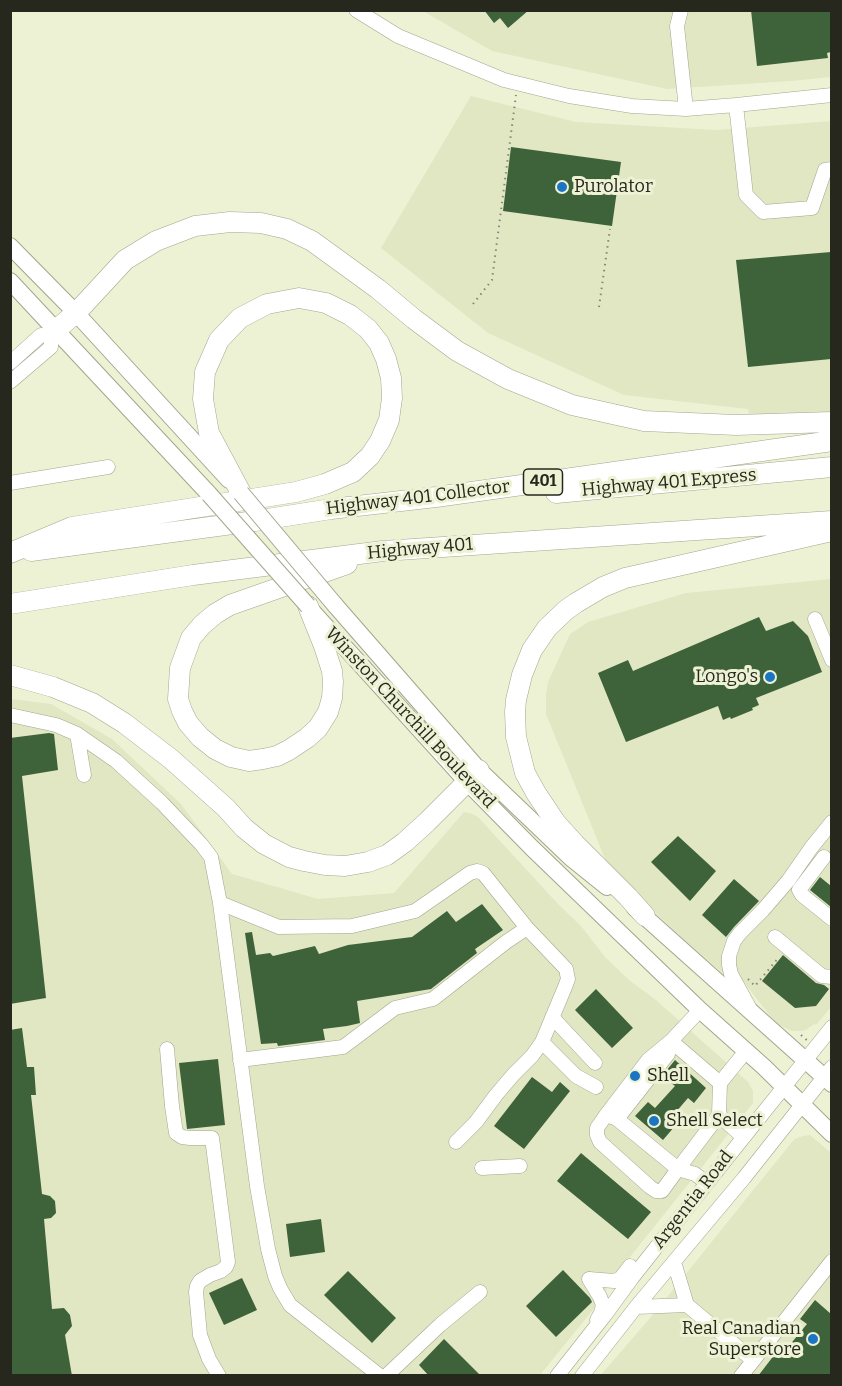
<!DOCTYPE html>
<html>
<head>
<meta charset="utf-8">
<style>
  body { margin:0 }
  #map { position:relative; width:842px; height:1386px; overflow:hidden; background:#edf2d5; font-family:Bitter,serif }
  canvas { display:block }
  .frame { position:absolute; inset:0; border:12px solid #26281d; pointer-events:none }
</style>
</head>
<body>
<div id="map">
<canvas width="842" height="1386"></canvas>
<div class="frame"></div>
</div>
<script>
const context = document.querySelector('canvas').getContext('2d');
context.lineJoin = 'round';
function fillPath(path, color) {
  context.fillStyle = color;
  context.fill(path, 'evenodd');
}
function toPath(rows) {
  const path = new Path2D();
  for (const r of rows) {
    path.moveTo(r[0], r[1]);
    for (let i = 2; i < r.length; i += 2) path.lineTo(r[i], r[i + 1]);
  }
  return path;
}
function stroke(path, color, width, dash) {
  context.strokeStyle = color;
  context.lineWidth = width;
  context.lineCap = dash ? 'butt' : 'round';
  context.setLineDash(dash || []);
  context.stroke(path);
}
function drawText(font, color, halo, rows, align = 'center') {
  context.font = font + ' Bitter,serif';
  context.lineWidth = 6;
  context.setLineDash([]);
  context.textBaseline = 'middle';
  context.strokeStyle = halo;
  context.fillStyle = color;
  for (const [text, x, y, turn = 0] of rows) {
    context.save();
    context.translate(x, y);
    context.rotate((+turn || 0) * Math.PI / 180);
    context.textAlign = isNaN(turn) ? turn : align;
    if (halo) context.strokeText(text, 0, 0);
    context.fillText(text, 0, 0);
    context.restore();
  }
}
fillPath(toPath([
  [423,11,831,11,831,77,791,81,667,89,492,51],
  [471,96,576,122,716,130,831,121,831,413,750,421,748,409,624,395,488,333,381,248],
  [831,579,832,1006,816,1025,814,1024,806,1030,801,1031,792,1031,781,1026,771,1017,740,977,727,977,688,943,610,871,546,714,546,695,548,682,570,634,588,622,686,593],
  [11,699,51,704,112,739,181,804,232,874,318,899,394,893,464,812,470,813,478,817,558,904,581,926,605,957,629,980,656,1000,748,1082,753,1091,753,1103,618,1272,596,1306,540,1375,11,1376],
  [810,1135,831,1153,831,1375,600,1376,656,1311,792,1142,795,1139,803,1136]
]), '#e1e6c3');
fillPath(toPath([
  [484,10,529,10,508,28,500,18,494,23],
  [751,10,831,10,831,52,827,53,828,58,757,66],
  [511,147,621,162,612,226,503,211],
  [831,252,831,359,748,367,736,260],
  [759,617,766,631,793,621,808,636,822,672,756,698,759,705,752,708,753,710,731,719,730,717,723,720,718,706,626,742,598,673,628,660,633,671],
  [49,733,54,734,58,770,22,776,46,998,10,1004,10,738],
  [678,836,716,871,690,901,651,862],
  [820,877,831,886,831,907,810,890],
  [734,879,759,901,734,927,726,937,702,915],
  [482,904,503,930,475,949,477,953,431,989,357,1001,360,1023,347,1026,323,1029,325,1040,278,1046,277,1043,261,1044,245,933,252,932,256,955,270,953,273,956,315,946,319,954,348,945,412,937,447,911,456,922],
  [783,955,816,983,824,985,829,989,816,1006,795,1008,762,981],
  [596,989,633,1028,612,1048,575,1010],
  [22,1028,27,1067,34,1067,36,1095,31,1095,42,1194,50,1196,55,1201,56,1213,51,1218,44,1219,52,1309,64,1308,70,1315,72,1326,65,1335,72,1376,10,1376,10,1030],
  [218,1059,225,1125,187,1129,179,1063],
  [675,1060,706,1088,694,1103,688,1098,669,1120,675,1126,663,1140,635,1116,648,1102,655,1108,675,1086,662,1076],
  [532,1077,552,1092,560,1082,570,1091,524,1149,494,1126],
  [581,1153,651,1212,628,1239,557,1181],
  [321,1219,325,1252,290,1257,286,1224],
  [563,1270,590,1298,592,1302,556,1337,526,1306],
  [348,1271,396,1318,372,1343,324,1295],
  [242,1278,257,1310,224,1325,209,1293],
  [815,1300,831,1314,831,1376,758,1376,775,1354,779,1358,807,1324,800,1319],
  [444,1339,481,1376,429,1376,419,1365]
]), '#3e623a');
const minor = toPath([
  [356,10,398,36,504,80,569,96,632,106,686,109,736,105,832,95],
  [681,10,677,26,686,109],
  [736,105,746,195,763,212,812,208,825,170,832,169],
  [10,363,41,335,51,336],
  [10,382,51,347,51,336,57,329],
  [10,483,108,467],
  [815,619,832,660],
  [10,715,56,725,77,734,116,761,162,803,201,844,211,857,220,903,257,1186,268,1249,275,1276,280,1288,290,1305,380,1376],
  [77,734,84,775],
  [824,857,799,890,802,895,832,919],
  [220,903,279,927,352,926,415,911,470,873,477,871,483,873,527,928,506,942,433,999,395,1008,343,1047,240,1060],
  [775,937,822,976,832,977],
  [749,1007,731,974,729,965,729,956,734,941,740,933,763,910,788,881,811,848,832,822],
  [700,1010,671,1041,668,1054,617,1119,678,1169,719,1115,720,1083,746,1051],
  [552,1017,595,1063],
  [542,1042,576,1076,596,1087],
  [167,1049,172,1106,176,1133,182,1137,190,1138,212,1138,228,1262,226,1267,221,1271,210,1275,200,1281,197,1286,196,1292,200,1335,209,1359,219,1376],
  [606,1115,648,1060,671,1041,720,1083],
  [719,1115,743,1137],
  [617,1119,606,1115,597,1128,597,1135,600,1142,650,1187,656,1191,662,1191,678,1169,695,1174,707,1183],
  [456,1142,476,1122,496,1095,513,1075,532,1056,542,1042,565,987,568,979,566,969,527,928],
  [482,1168,520,1166],
  [674,1262,687,1305,753,1360],
  [589,1279,614,1281,620,1279,630,1266],
  [589,1279,600,1297,603,1305,601,1313,597,1320],
  [636,1307,687,1305],
  [386,1376,440,1325,480,1292],
  [557,1376,605,1315,632,1278,707,1183,832,1027],
  [582,1376,636,1307,744,1178,832,1067],
  [741,1376,832,1261]
]);
const major = toPath([
  [10,246,76,313,229,480],
  [10,281,209,494],
  [335,605,479,770,571,858,607,887],
  [312,611,467,782,532,848,700,1010,764,1067,832,1134],
  [635,908,832,1084]
]);
const highway = toPath([
  [57,329,76,313,125,260,156,241,195,226,230,222,261,223,287,229,312,241,378,289,414,319,457,351,508,379,572,405,644,421,736,425,832,422],
  [556,493,832,467],
  [31,551,255,521,331,509,436,497,579,477,832,441],
  [10,553,72,527,296,492,325,484,353,472,370,456,380,441,389,420,392,398,391,378,386,359,379,343,368,329,350,315,326,303,299,298,267,304,240,318,219,340,205,372,203,399,209,433,241,493],
  [10,604,193,575,383,551,832,521],
  [308,606,324,646,332,671,333,682,332,698,328,712,318,728,307,738,289,750,277,756,263,759,249,761,231,757,215,749,200,737,188,723,182,711,178,699,180,668,191,638,202,625,215,614,230,605,347,564],
  [10,675,53,687,92,703,124,723,171,759,226,808,244,828,264,844,289,857,304,861,325,865,345,866,368,862,387,855,405,842,427,822,479,770],
  [645,916,628,897,575,844,556,823,536,793,525,773,516,737,515,712,516,700,522,675,532,650,547,628,566,610,576,603,603,587,625,578,832,531]
]);
stroke(minor, '#a2a68c', 15);
stroke(major, '#a2a68c', 18);
stroke(highway, '#a2a68c', 21);
stroke(toPath([
  [473,304,492,280,516,95],
  [599,307,610,229],
  [748,979,755,986,779,957],
  [801,1035,808,1041]
]), '#838773', 2, [1.5, 4.5]);
stroke(minor, '#fff', 14);
stroke(major, '#fff', 16);
stroke(highway, '#fff', 20);
const majorBridge = toPath([
  [241,493,335,605],
  [209,494,308,606]
]);
stroke(majorBridge, '#a2a68c', 18, []);
stroke(majorBridge, '#fff', 16);
for (const [x, y, r, color] of [
  [562,187,6,"#1c75c2"],
  [770,677,6,"#1c75c2"],
  [635,1076,6,"#1c75c2"],
  [654,1121,6,"#1c75c2"],
  [813,1339,6,"#1c75c2"]
]) {
  const dot = new Path2D();
  dot.arc(x, y, r, 0, 2 * Math.PI);
  context.fillStyle = color;
  context.fill(dot);
  stroke(dot, '#edf2d5', 2);
}
for (const [x, y, w] of [
  [543,482,39]
]) {
  const box = new Path2D();
  box.roundRect(x - w / 2, y - 13, w, 26, 4.5);
  context.fillStyle = '#edf2d5';
  context.fill(box);
  stroke(box, '#26281d', 1.5);
}
drawText('bold 16px', '#26281d', null, [
  ["401",543,482]
]);
drawText('18px', '#26281d', '#edf2d5', [
  ["Purolator",574,187],
  ["Longo's",758,677,"right"],
  ["Shell",647,1076],
  ["Shell Select",666,1121],
  ["Real Canadian",801,1329,"right"],
  ["Superstore",801,1350,"right"]
], 'left');
drawText('18px', '#26281d', '#edf2d5', [
  ["Highway 401 Express",669,483,-5],
  ["Highway 401 Collector",418,498,-7],
  ["Highway 401",420,549,-5],
  ["Winston Churchill Boulevard",410,718,47],
  ["Argentia Road",693,1200,-52]
]);
</script>
</body>
</html>
